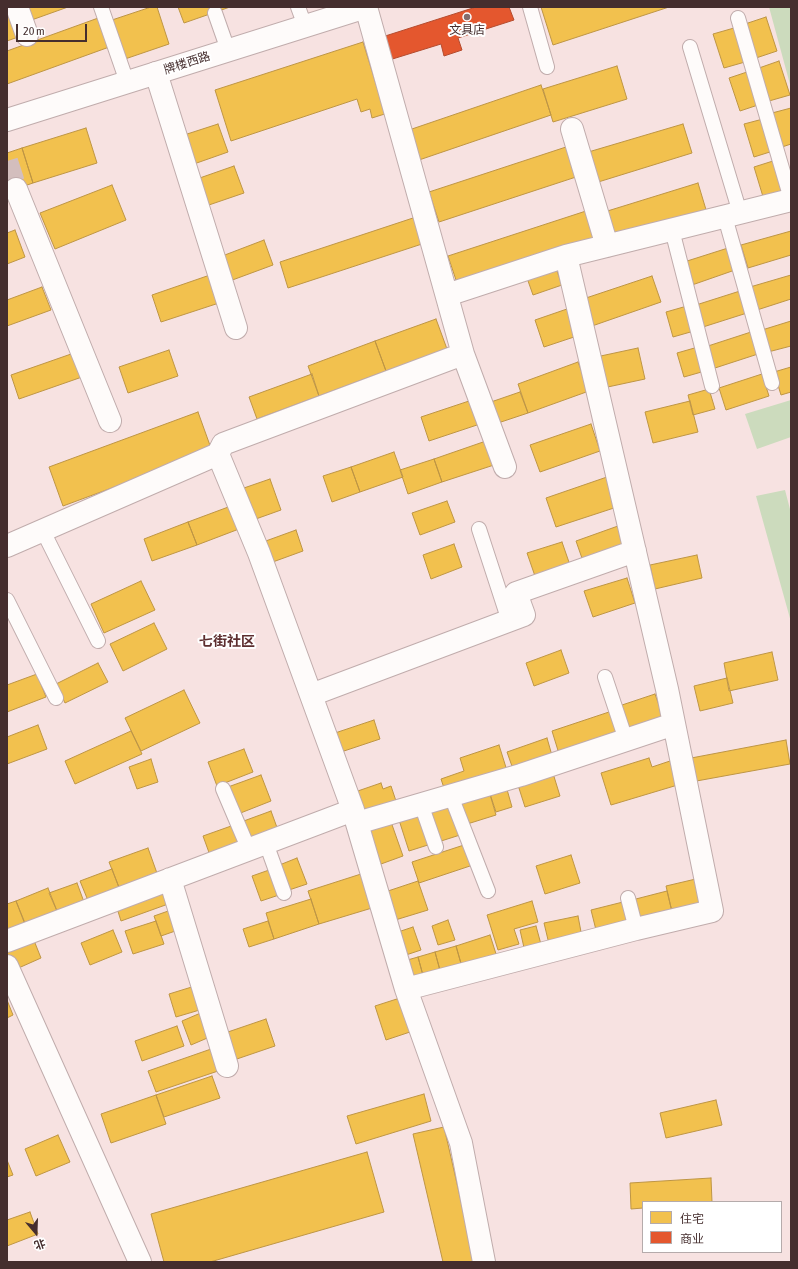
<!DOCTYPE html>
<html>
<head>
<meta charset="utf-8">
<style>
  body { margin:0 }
  #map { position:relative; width:798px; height:1269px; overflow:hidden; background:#f7e2e1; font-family:"Asap Condensed","Noto Sans SC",sans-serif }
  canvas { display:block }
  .frame { position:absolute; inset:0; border:8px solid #452e2e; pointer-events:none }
  .legend { position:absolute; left:642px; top:1201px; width:140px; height:52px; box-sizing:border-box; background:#fff; border:1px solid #b5abab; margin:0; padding:5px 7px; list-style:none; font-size:12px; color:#452e2e }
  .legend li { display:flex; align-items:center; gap:8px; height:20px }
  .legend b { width:20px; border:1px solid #b5abab }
  .north { position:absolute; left:16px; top:1213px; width:40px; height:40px; -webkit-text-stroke:3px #fff; paint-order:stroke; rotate:161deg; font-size:11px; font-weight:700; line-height:16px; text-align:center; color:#452e2e }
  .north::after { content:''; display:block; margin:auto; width:14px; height:18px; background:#452e2e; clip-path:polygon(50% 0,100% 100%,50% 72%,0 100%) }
  .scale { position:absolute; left:16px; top:24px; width:71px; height:18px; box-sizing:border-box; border:2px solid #452e2e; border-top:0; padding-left:5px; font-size:12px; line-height:14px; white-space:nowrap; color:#452e2e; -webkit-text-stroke:3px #fff; paint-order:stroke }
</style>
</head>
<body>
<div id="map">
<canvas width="798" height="1269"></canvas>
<div class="frame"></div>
<ul class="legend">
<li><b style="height:11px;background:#f2c14e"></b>住宅</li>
<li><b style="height:11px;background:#e4572e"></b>商业</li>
</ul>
<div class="north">北</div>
<div class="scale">20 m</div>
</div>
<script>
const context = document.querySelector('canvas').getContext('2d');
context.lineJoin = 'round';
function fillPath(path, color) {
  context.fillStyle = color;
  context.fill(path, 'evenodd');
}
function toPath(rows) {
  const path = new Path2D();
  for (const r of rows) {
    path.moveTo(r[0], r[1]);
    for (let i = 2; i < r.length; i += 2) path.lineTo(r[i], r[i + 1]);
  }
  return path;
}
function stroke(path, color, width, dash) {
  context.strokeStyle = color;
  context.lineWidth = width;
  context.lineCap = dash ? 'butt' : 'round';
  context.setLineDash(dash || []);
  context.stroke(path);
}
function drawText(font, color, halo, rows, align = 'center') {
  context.font = font + ' "Asap Condensed","Noto Sans SC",sans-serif';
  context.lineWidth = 4;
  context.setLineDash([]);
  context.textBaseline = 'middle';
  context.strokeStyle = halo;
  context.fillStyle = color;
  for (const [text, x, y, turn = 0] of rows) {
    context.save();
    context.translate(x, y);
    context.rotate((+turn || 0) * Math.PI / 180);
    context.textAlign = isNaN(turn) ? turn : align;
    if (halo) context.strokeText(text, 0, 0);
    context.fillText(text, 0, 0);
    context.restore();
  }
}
fillPath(toPath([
  [769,7,791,7,791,88],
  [791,400,791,437,757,449,745,414],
  [785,490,791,513,791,622,756,496]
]), '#ccdbbd');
const homes = toPath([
  [21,7,68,7,26,22,21,7],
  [151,7,157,7,169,44,125,59,112,20,151,7],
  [178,7,230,7,184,23,178,7],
  [541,7,669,7,553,45,541,7],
  [7,11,21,36,7,41,7,11],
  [101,17,112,46,7,84,7,51,101,17],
  [766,17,777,51,756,58,745,24,766,17],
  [734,28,745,62,724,68,713,34,734,28],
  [363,42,377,87,391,112,372,118,370,109,361,112,357,99,231,141,215,90,363,42],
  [779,61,790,95,769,101,759,68,779,61],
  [617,66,627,99,553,122,543,89,617,66],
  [750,71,761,104,740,111,729,78,750,71],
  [541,85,551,115,419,160,409,130,541,85],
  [791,108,791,144,782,147,772,113,791,108],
  [763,119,773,151,754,157,744,124,763,119],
  [218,124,228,152,191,165,181,136,218,124],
  [683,124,692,153,595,183,585,153,683,124],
  [86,128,97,163,33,183,22,148,86,128],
  [566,147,576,177,439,222,429,192,566,147],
  [22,148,33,183,7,192,7,153,22,148],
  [773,161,783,194,764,200,754,167,773,161],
  [234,166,244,193,203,207,194,180,234,166],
  [698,183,707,213,610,243,601,213,698,183],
  [112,185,126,220,55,249,40,213,112,185],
  [586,211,595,241,458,286,448,256,586,211],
  [416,217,425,243,288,288,280,262,416,217],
  [15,230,25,257,7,264,7,233,15,230],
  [791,231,791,255,748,268,741,245,791,231],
  [264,240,273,265,227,282,217,258,264,240],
  [728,248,735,270,692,285,684,262,728,248],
  [556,268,562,285,533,295,527,278,556,268],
  [210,275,219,303,161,322,152,295,210,275],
  [791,275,791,299,757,310,750,287,791,275],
  [652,276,661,302,592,326,583,299,652,276],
  [42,287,51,310,7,326,7,300,42,287],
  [740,291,747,313,703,327,696,305,740,291],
  [687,306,694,331,673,337,666,312,687,306],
  [567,309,577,336,544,347,535,320,567,309],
  [436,319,447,349,386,371,375,341,436,319],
  [791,321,791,346,768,352,762,330,791,321],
  [751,332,758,354,715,368,708,346,751,332],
  [375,341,386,371,319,396,308,366,375,341],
  [698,347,705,371,684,377,677,353,698,347],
  [638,348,645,379,603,388,596,357,638,348],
  [169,350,178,376,128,393,119,367,169,350],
  [74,353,82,377,19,399,11,375,74,353],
  [578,362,589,391,528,413,518,384,578,362],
  [791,367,791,392,781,395,774,372,791,367],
  [312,374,319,396,257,419,249,397,312,374],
  [762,374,769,396,726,410,719,388,762,374],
  [709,389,715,409,693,415,688,395,709,389],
  [520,392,528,413,495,424,488,403,520,392],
  [472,400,480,424,429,441,421,417,472,400],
  [690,401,698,432,653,443,645,412,690,401],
  [198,412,212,451,63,506,49,467,198,412],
  [591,424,600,451,540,472,530,445,591,424],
  [486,441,494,465,442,482,434,459,486,441],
  [394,452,403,477,360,492,351,467,394,452],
  [434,459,442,482,408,494,400,470,434,459],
  [351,467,360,492,332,502,323,476,351,467],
  [607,477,617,507,556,527,546,498,607,477],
  [270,479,281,510,253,520,241,489,270,479],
  [447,501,455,522,420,535,412,513,447,501],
  [231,506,239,529,197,545,188,522,231,506],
  [188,522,197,545,152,561,144,539,188,522],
  [618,526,626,549,584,564,576,541,618,526],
  [296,530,303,551,270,563,263,542,296,530],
  [562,542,571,568,536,579,527,553,562,542],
  [454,544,462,567,431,579,423,555,454,544],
  [697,555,702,578,655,589,650,565,697,555],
  [627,578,635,603,593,617,584,591,627,578],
  [141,581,155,610,104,633,91,604,141,581],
  [154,623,167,649,123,671,110,644,154,623],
  [561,650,569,673,534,686,526,663,561,650],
  [772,652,778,680,729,691,724,663,772,652],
  [98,663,108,682,65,703,56,684,98,663],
  [37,674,46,697,7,712,7,685,37,674],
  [727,678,733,703,700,711,694,686,727,678],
  [184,690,200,723,141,751,125,718,184,690],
  [655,694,665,722,628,734,619,706,655,694],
  [612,711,620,736,560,757,552,731,612,711],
  [374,720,380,739,338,753,332,734,374,720],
  [38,725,47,749,7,764,7,737,38,725],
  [131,731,142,754,75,784,65,761,131,731],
  [547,738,553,759,514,772,507,752,547,738],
  [786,740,790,764,691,782,686,759,786,740],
  [499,745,508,774,446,794,441,779,464,771,460,758,499,745],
  [244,749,253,772,217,786,208,762,244,749],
  [649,758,652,767,673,760,681,784,611,805,601,773,649,758],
  [151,759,158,782,137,789,129,767,151,759],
  [552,770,560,796,525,807,517,782,552,770],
  [261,775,271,801,238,814,228,787,261,775],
  [381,783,383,789,391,786,398,807,361,819,352,793,381,783],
  [506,786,512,807,496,812,489,791,506,786],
  [489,791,496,815,464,825,456,801,489,791],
  [450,805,460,835,438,842,428,811,450,805],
  [271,811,279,833,249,844,241,822,271,811],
  [421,814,431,844,409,851,399,820,421,814],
  [390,819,403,856,381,864,367,827,390,819],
  [234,825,242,848,211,858,203,836,234,825],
  [467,844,473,865,419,883,412,862,467,844],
  [148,848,158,876,120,890,109,862,148,848],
  [571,855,580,883,545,894,536,866,571,855],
  [297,858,307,884,286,891,277,866,297,858],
  [112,869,120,890,89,903,80,881,112,869],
  [272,869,282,894,261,901,252,876,272,869],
  [361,874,372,908,319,924,308,891,361,874],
  [700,878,708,907,673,916,666,886,700,878],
  [418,881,428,910,392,921,382,893,418,881],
  [77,883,84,902,57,911,49,893,77,883],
  [48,888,57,911,25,923,16,901,48,888],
  [166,888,171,903,121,921,116,905,166,888],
  [667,891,673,916,638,924,632,900,667,891],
  [311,899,319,924,274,939,266,913,311,899],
  [16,901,26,927,7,935,7,904,16,901],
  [532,901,538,922,514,929,519,944,498,950,487,915,532,901],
  [627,901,633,924,597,934,591,910,627,901],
  [174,909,181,929,161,936,154,916,174,909],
  [578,916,582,937,549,944,544,923,578,916],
  [448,920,455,940,438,945,432,926,448,920],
  [156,921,164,944,133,954,125,931,156,921],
  [268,921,274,939,249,947,243,929,268,921],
  [536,926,542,948,525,952,520,930,536,926],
  [413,927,421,950,406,955,398,932,413,927],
  [113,930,122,952,90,965,81,943,113,930],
  [490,935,497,957,462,967,456,946,490,935],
  [33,938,41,958,14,970,7,954,7,950,33,938],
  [456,946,462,967,441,974,435,952,456,946],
  [435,952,441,974,424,979,418,957,435,952],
  [418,957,424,979,411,983,404,961,418,957],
  [195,986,203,1009,176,1017,169,994,195,986],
  [403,997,413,1031,386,1040,375,1006,403,997],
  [7,1000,13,1015,7,1018,7,1000],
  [203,1012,212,1036,191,1045,182,1021,203,1012],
  [266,1019,275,1046,231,1061,222,1034,266,1019],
  [177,1026,184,1046,142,1061,135,1041,177,1026],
  [214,1048,221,1070,156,1092,148,1071,214,1048],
  [212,1076,220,1098,164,1117,156,1095,212,1076],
  [424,1094,431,1121,356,1144,347,1116,424,1094],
  [156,1095,166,1124,111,1143,101,1114,156,1095],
  [716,1100,722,1125,666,1138,660,1113,716,1100],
  [444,1127,475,1262,443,1262,413,1134,444,1127],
  [58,1135,70,1162,36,1176,25,1149,58,1135],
  [367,1152,384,1212,210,1262,164,1262,151,1214,367,1152],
  [7,1160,13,1175,7,1177,7,1160],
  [711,1178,712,1202,643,1202,643,1208,631,1209,630,1183,711,1178],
  [30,1212,38,1234,7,1246,7,1220,30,1212]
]);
fillPath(homes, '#f2c14e');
stroke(homes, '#be9544', 1);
const shops = toPath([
  [476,7,509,7,514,20,458,38,462,50,444,56,441,44,386,61,379,38,476,7]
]);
fillPath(shops, '#e4572e');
stroke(shops, '#b44b2e', 1);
stroke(toPath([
  [7,161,16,189]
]), '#d3bebd', 22, [22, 11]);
const service = toPath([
  [101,7,127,82],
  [298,7,305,26],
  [530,7,547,67],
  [215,13,228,50],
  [738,18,791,199],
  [690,47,740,213],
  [725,217,772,383],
  [672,230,712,386],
  [479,529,509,621],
  [43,531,98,641],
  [7,600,56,698],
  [605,677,626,740],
  [223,789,249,850],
  [451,796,488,891],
  [421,804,436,847],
  [266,843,284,893],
  [628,898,636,929]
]);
const minor = toPath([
  [17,7,27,35],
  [366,7,463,354,223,444,218,454,259,553,353,810,406,989,461,1143,484,1262],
  [156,73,236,328],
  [572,129,607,246],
  [16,189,110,421],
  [566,256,791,200],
  [463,354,505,467],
  [7,546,218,454],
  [311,695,524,615,516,593,635,551],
  [357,823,521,775,674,724],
  [170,879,227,1066],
  [7,941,353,810],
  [7,966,140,1262],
  [406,989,636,929,712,911,667,689,566,256,447,295]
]);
const secondary = toPath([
  [7,120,366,7]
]);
stroke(service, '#c0acac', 16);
stroke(minor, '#c0acac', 24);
stroke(secondary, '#c0acac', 24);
stroke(service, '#fefbfa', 14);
stroke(minor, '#fefbfa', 22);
stroke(secondary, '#fefbfa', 22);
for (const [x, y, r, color] of [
  [467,17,4,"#836d6d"]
]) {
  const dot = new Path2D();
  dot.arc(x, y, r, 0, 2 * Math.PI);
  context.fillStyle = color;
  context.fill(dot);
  stroke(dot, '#fff', 1.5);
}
drawText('12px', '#452e2e', '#fff', [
  ["文具店",467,30]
]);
drawText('12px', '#452e2e', '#fff', [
  ["牌楼西路",187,63,-18]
]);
drawText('bold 14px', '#5d2e2f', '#fff', [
  ["七街社区",227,642]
]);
</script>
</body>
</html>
